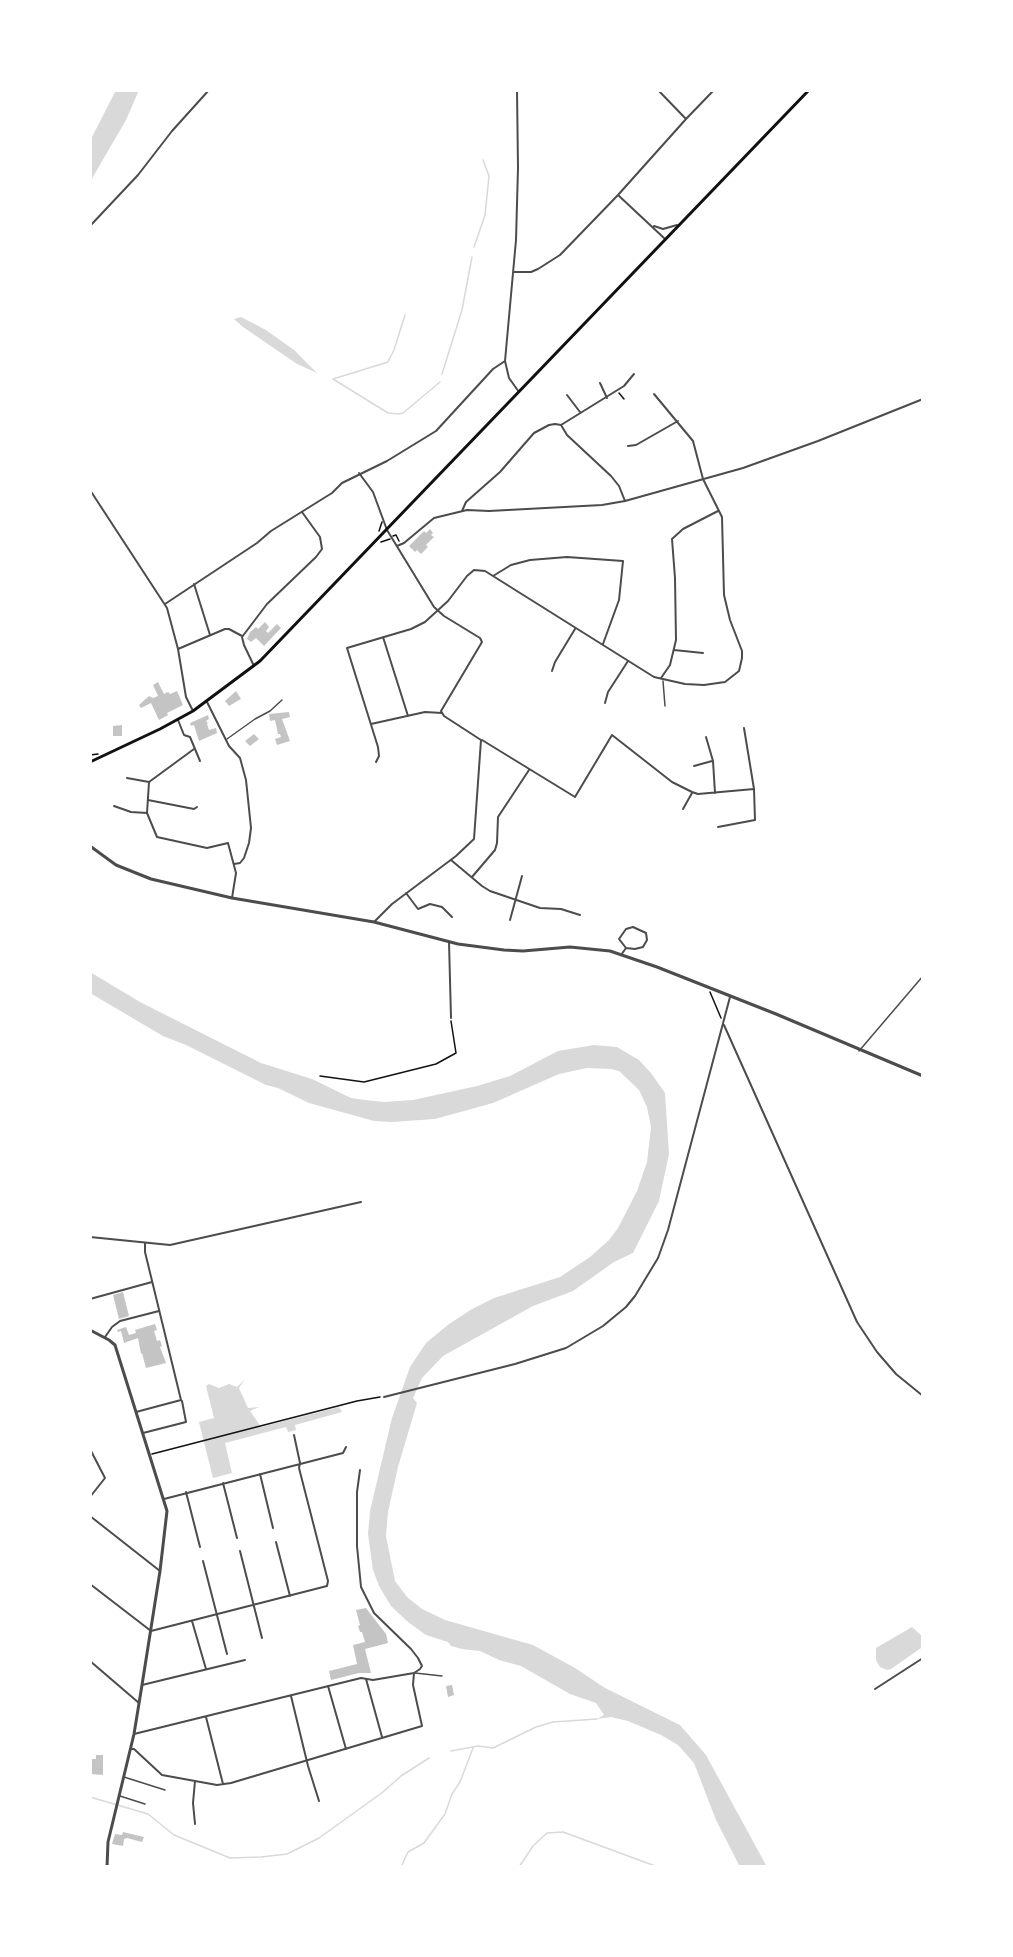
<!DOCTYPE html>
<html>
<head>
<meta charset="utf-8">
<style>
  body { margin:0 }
  #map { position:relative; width:1013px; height:1957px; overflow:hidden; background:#fff; font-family:"Sofia Sans Condensed",sans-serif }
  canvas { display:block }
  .frame { position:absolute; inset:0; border:92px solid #fff; pointer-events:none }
</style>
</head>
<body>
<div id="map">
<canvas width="1013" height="1957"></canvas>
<div class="frame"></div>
</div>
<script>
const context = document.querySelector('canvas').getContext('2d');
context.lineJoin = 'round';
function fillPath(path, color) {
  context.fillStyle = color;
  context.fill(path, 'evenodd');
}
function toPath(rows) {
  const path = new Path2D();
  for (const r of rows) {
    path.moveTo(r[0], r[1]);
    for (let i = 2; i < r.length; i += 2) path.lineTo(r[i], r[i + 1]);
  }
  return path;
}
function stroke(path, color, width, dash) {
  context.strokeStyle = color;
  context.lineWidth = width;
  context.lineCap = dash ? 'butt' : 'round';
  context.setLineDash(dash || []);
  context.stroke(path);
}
fillPath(toPath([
  [116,90,139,90,126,120,90,182,90,141],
  [241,317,266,330,294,350,317,373,297,364,243,327,234,319],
  [90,972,140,1002,261,1063,312,1079,351,1098,365,1100,384,1102,413,1100,477,1086,510,1076,558,1051,594,1045,617,1047,639,1060,651,1073,665,1093,669,1154,659,1201,633,1253,614,1262,573,1291,533,1306,443,1356,422,1378,413,1398,417,1403,398,1467,388,1512,386,1536,395,1581,407,1597,422,1609,445,1620,533,1645,575,1668,605,1688,680,1725,706,1755,767,1867,740,1867,716,1820,694,1763,678,1745,661,1735,628,1721,611,1717,597,1719,604,1715,596,1703,570,1694,521,1666,499,1660,480,1651,462,1649,451,1646,448,1642,426,1635,408,1622,391,1606,379,1586,373,1570,368,1534,370,1511,392,1418,410,1367,426,1343,449,1324,472,1309,494,1298,560,1277,590,1257,609,1240,618,1228,637,1191,647,1162,651,1127,647,1107,639,1090,619,1071,611,1069,587,1068,559,1074,493,1103,435,1119,392,1122,374,1121,309,1103,278,1088,266,1085,186,1045,163,1036,90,993],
  [245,1379,239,1388,248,1408,259,1407,250,1411,261,1427,339,1407,342,1412,295,1425,296,1430,293,1431,288,1432,286,1427,225,1443,232,1473,213,1478,199,1422,214,1418,206,1386,209,1384,219,1388,229,1384,237,1387],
  [912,1627,923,1637,923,1645,921,1648,891,1669,887,1670,880,1667,876,1660,876,1648]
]), '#d9d9d9');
stroke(toPath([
  [474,247,485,215,489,176,483,160],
  [442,374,462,310,472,257],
  [333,379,388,413,399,414,403,413,440,382],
  [333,379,388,362,394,350,405,315],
  [451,1751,478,1746,493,1748,536,1727,553,1722,597,1719],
  [90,1797,148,1814,174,1835,230,1858,261,1857,287,1854,319,1838,383,1792,401,1776,429,1758],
  [401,1867,408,1852,424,1843,445,1814,452,1794,460,1782,473,1748],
  [519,1867,533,1846,547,1833,563,1832,658,1867]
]), '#d9d9d9', 1.5);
fillPath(toPath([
  [430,529,433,533,431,535,434,537,426,545,428,547,421,554,417,550,415,552,409,546,424,531,426,533],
  [265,622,269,627,266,631,268,633,277,624,281,628,264,646,256,638,251,642,247,639,250,632,256,627,258,629],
  [158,682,164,694,168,692,170,694,177,691,183,705,167,713,168,715,159,720,151,703,141,708,139,705,149,696,153,698,158,696,153,685],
  [236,691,241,699,229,706,225,701],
  [289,712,290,717,282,719,290,741,277,745,275,739,281,737,280,734,278,734,275,720,270,721,269,714],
  [208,715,209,719,206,721,208,723,207,724,209,730,216,728,217,733,199,741,194,725,191,726,190,723],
  [122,725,122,736,113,736,113,726],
  [254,734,259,739,250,746,245,741],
  [123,1292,129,1316,119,1319,113,1295],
  [155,1324,157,1330,154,1331,157,1341,160,1340,162,1346,160,1347,166,1363,146,1368,142,1353,141,1354,138,1338,124,1343,121,1331,118,1332,117,1330,126,1327,129,1335,136,1333,135,1330],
  [366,1608,386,1634,388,1643,365,1649,371,1673,359,1673,331,1680,329,1671,357,1664,353,1645,365,1642,362,1632,360,1632,358,1626,360,1625,356,1610],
  [452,1685,454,1695,448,1697,446,1686],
  [96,1755,103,1755,103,1775,90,1774,90,1759,96,1759],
  [123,1832,144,1837,142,1842,127,1838,124,1839,123,1846,112,1844,115,1834,122,1835]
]), '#c4c4c4');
stroke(toPath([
  [619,393,624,399],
  [379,531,382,522],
  [393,536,396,535,399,541],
  [381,542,390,539],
  [90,755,98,754],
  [710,992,721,1018],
  [320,1076,364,1082,436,1064,456,1053,451,1021],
  [152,1454,357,1401,380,1397]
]), '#111', 1.5);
stroke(toPath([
  [663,681,665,706],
  [227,739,255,719,270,711,282,700],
  [859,1051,923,976],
  [415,1673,442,1676],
  [124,1777,165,1790],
  [120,1796,145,1804]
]), '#4c4c4c', 1.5);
stroke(toPath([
  [517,90,518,168,516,240,505,361,509,378,519,392],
  [686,119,714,90],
  [618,195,664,238],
  [90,226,138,175,172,131,209,90],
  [654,226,663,229,677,225],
  [514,272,531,272,538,269,560,255,618,195,686,119,658,90],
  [600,383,607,398],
  [567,395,580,412],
  [561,425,624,386,634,374],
  [628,446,636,445,678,421],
  [359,473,373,492,387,530,434,607,444,616,480,638,482,642,441,711,444,716,481,740,474,839,456,856,392,904,374,922],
  [90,490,167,608,178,649,186,697,193,711],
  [462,511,466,502,500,472,534,433,549,425,555,424,561,425,567,435,611,476,619,486,625,501],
  [397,546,404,543,434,518,467,510,489,511,602,505,625,501,743,468,818,441,923,399],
  [493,576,511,565,530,560,567,557,623,561,619,600,603,644],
  [194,584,210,635],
  [165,604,257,543,271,531,332,493,342,483,387,461,436,431,493,369,505,361],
  [383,637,408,716],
  [178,649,225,629,229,629,242,636],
  [674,650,703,653],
  [254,666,244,645,242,637,267,604,316,557,322,549,320,537,302,512],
  [552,671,555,662,575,629],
  [661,678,670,665,676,640,675,578,672,539,683,529,718,511],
  [207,702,229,746,240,758,246,780,251,828,249,843,244,858,240,863,234,864],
  [605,703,608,692,628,661],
  [178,720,184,735,190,737,200,761],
  [371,724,425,712,442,713],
  [706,737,713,761,715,793],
  [482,740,575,797,612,735,672,782,692,792,698,794,754,789],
  [194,749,149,782,147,813,157,837,207,848,228,843,236,873,232,898],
  [376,762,379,756,378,747,347,648,411,629,425,622,448,601,467,576,474,570,485,571,654,677,685,684,704,685,725,682,739,671,742,658,742,651,730,620,724,595,722,517,703,479,693,441,654,394],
  [694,766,712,761],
  [127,778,149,782],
  [148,800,194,809,197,807],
  [114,806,131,812,147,813],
  [683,809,692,793],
  [718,827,755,820,754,789,744,728],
  [451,860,482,886,490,891,540,908,561,909,580,915],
  [472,877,495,850,497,843,498,817,529,770],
  [406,893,418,909,430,904,442,907,452,917],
  [510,920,522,876],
  [449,942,451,1018],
  [621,955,626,948,635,949,643,947,647,940,646,933,633,927,626,929,619,939,626,948],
  [724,1025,857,1322,877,1352,896,1374,923,1396],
  [90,1237,170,1245,361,1202],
  [90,1299,152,1282],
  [105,1337,112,1327,120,1321,159,1311],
  [384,1397,515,1364,566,1348,603,1326,626,1307,635,1296,658,1258,668,1230,730,997],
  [136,1412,181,1400,145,1252,145,1244],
  [143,1433,186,1422,182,1401],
  [90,1449,105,1478,90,1497],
  [360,1470,357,1492,357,1546,361,1587,374,1613,411,1649,418,1658,422,1666,420,1669,414,1673],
  [260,1474,273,1528],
  [223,1483,237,1538],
  [186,1492,200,1547],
  [164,1499,343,1453,346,1447],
  [90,1516,160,1571],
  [276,1542,290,1596],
  [240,1551,262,1638],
  [203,1561,227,1654],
  [90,1584,151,1631,327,1586,328,1581,299,1468,300,1463,294,1435],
  [192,1621,206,1669],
  [90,1661,139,1703],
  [366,1679,382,1737],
  [142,1685,245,1660],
  [328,1686,346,1749],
  [875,1689,923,1658],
  [291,1696,308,1766,319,1801],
  [206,1717,223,1784],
  [134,1734,361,1678,373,1680,414,1673],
  [130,1749,134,1749,162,1775,217,1785,231,1783,422,1726,413,1685,414,1673],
  [195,1781,193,1803,195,1824]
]), '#4c4c4c', 2);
stroke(toPath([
  [90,846,116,865,151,879,232,898,374,922,458,944,504,950,523,951,570,947,610,951,657,967,776,1014,923,1076],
  [90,1330,109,1340,115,1345,167,1511,160,1571,142,1685,134,1734,108,1842,107,1867]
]), '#4c4c4c', 3);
stroke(toPath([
  [90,762,160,729,193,711,260,661,809,90]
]), '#111', 3);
</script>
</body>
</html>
